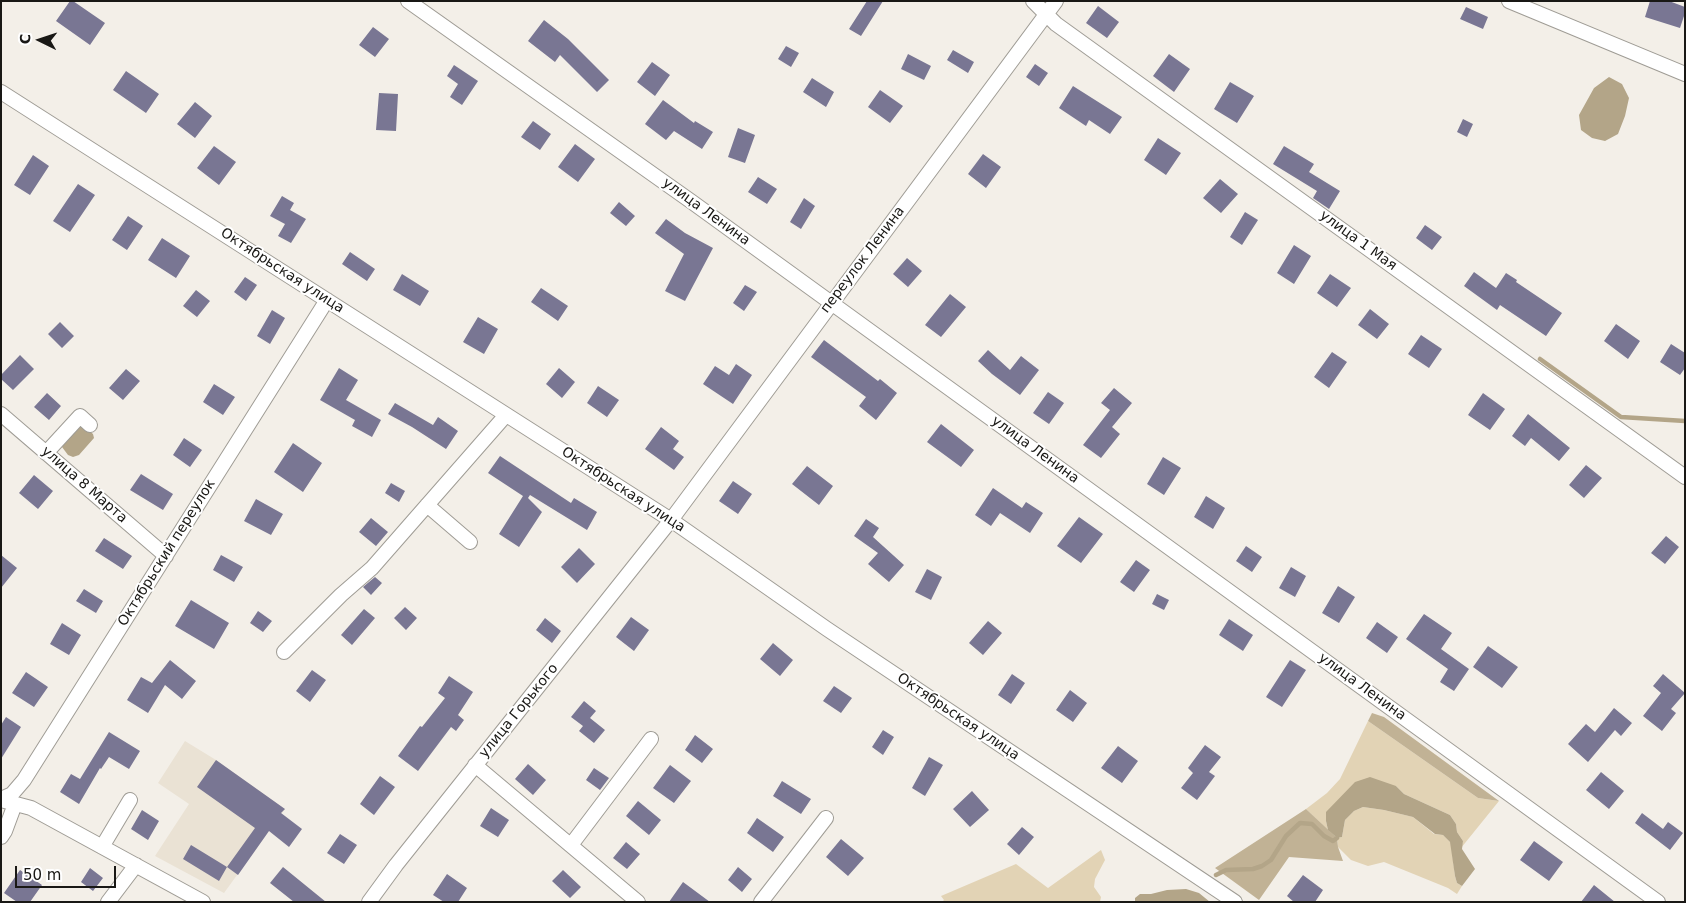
<!DOCTYPE html>
<html>
<head>
<meta charset="utf-8">
<style>
  body { margin:0 }
  #map { position:relative; width:1686px; height:903px; overflow:hidden; background:#f3efe8; font-family:"DejaVu Sans",sans-serif }
  canvas { display:block }
  .frame { position:absolute; inset:0; border:2px solid #191815; pointer-events:none }
  .north { position:absolute; left:15px; top:15px; width:50px; height:50px; -webkit-text-stroke:4px #fff; paint-order:stroke; rotate:274deg; font-size:14px; font-weight:700; line-height:20px; text-align:center; color:#191815 }
  .north::after { content:''; display:block; margin:auto; width:18px; height:22px; background:#191815; clip-path:polygon(50% 0,100% 100%,50% 72%,0 100%) }
  .scale { position:absolute; left:15px; top:866px; width:101px; height:22px; box-sizing:border-box; border:2px solid #191815; border-top:0; padding-left:6px; font-size:15px; line-height:18px; white-space:nowrap; color:#191815; -webkit-text-stroke:4px #fff; paint-order:stroke }
</style>
</head>
<body>
<div id="map">
<canvas width="1686" height="903"></canvas>
<div class="frame"></div>
<div class="north">С</div>
<div class="scale">50 m</div>
</div>
<script>
const context = document.querySelector('canvas').getContext('2d');
context.lineJoin = 'round';
function fillPath(path, color) {
  context.fillStyle = color;
  context.fill(path, 'evenodd');
}
function toPath(rows) {
  const path = new Path2D();
  for (const r of rows) {
    path.moveTo(r[0], r[1]);
    for (let i = 2; i < r.length; i += 2) path.lineTo(r[i], r[i + 1]);
  }
  return path;
}
function stroke(path, color, width, dash) {
  context.strokeStyle = color;
  context.lineWidth = width;
  context.lineCap = dash ? 'butt' : 'round';
  context.setLineDash(dash || []);
  context.stroke(path);
}
function drawText(font, color, halo, rows, align = 'center') {
  context.font = font + ' "DejaVu Sans",sans-serif';
  context.lineWidth = 4;
  context.setLineDash([]);
  context.textBaseline = 'middle';
  context.strokeStyle = halo;
  context.fillStyle = color;
  for (const [text, x, y, turn = 0] of rows) {
    context.save();
    context.translate(x, y);
    context.rotate((+turn || 0) * Math.PI / 180);
    context.textAlign = isNaN(turn) ? turn : align;
    if (halo) context.strokeText(text, 0, 0);
    context.fillText(text, 0, 0);
    context.restore();
  }
}
fillPath(toPath([
  [185,741,216,760,285,809,224,893,155,856,189,804,158,783]
]), '#eae2d4');
fillPath(toPath([
  [1368,721,1478,798,1499,801,1461,848,1463,841,1457,832,1456,824,1450,815,1404,794,1396,786,1326,821,1328,830,1306,809,1327,793,1340,779],
  [1363,807,1384,810,1413,817,1434,834,1443,835,1451,843,1455,876,1457,883,1462,886,1457,894,1448,888,1384,862,1368,866,1351,860,1338,847,1337,838,1342,837,1345,820,1354,811],
  [1101,850,1105,860,1095,879,1094,887,1101,897,1100,902,942,902,944,900,941,896,1016,864,1048,888]
]), '#e2d3b5');
fillPath(toPath([
  [1372,713,1384,717,1499,801,1478,798,1368,721],
  [1306,809,1337,838,1338,847,1343,861,1289,857,1259,900,1215,868]
]), '#c1b295');
fillPath(toPath([
  [1609,77,1622,84,1629,98,1625,116,1618,134,1605,141,1592,138,1581,130,1579,115,1594,88],
  [79,427,85,427,93,434,94,438,79,455,73,457,68,455,62,447,66,438],
  [1370,777,1396,786,1404,794,1450,815,1456,824,1457,832,1463,841,1462,849,1475,869,1462,886,1457,883,1455,876,1450,842,1443,835,1435,834,1413,817,1384,810,1363,807,1354,811,1345,820,1342,837,1337,838,1328,830,1326,821,1326,812,1355,782],
  [1186,889,1199,893,1210,902,1135,902,1135,898,1140,894,1151,894,1167,890]
]), '#b3a588');
stroke(toPath([
  [1540,359,1621,417,1685,421],
  [1216,875,1226,870,1253,869,1262,866,1271,860,1286,836,1300,823,1312,824,1324,836,1333,841,1337,838]
]), '#b3a588', 4.5);
fillPath(toPath([
  [70,1,73,1,105,23,90,45,56,21],
  [867,1,883,1,861,36,849,29],
  [1650,1,1669,1,1685,7,1685,13,1680,28,1645,17],
  [1098,6,1119,22,1107,38,1086,23],
  [1466,7,1488,17,1483,29,1460,19],
  [544,20,568,39,609,80,597,92,560,55,555,62,528,41],
  [373,27,389,39,375,57,359,45],
  [786,46,799,53,791,67,778,59],
  [953,50,974,62,968,73,947,60],
  [908,54,931,66,924,80,901,69],
  [1169,54,1190,69,1174,92,1153,76],
  [652,62,670,75,655,96,637,82],
  [1035,64,1048,73,1039,86,1026,77],
  [454,65,478,81,462,105,450,97,458,84,447,76],
  [126,71,159,94,146,113,113,90],
  [812,78,834,92,826,107,803,92],
  [1230,82,1254,96,1237,123,1214,109],
  [1073,86,1122,117,1110,134,1089,120,1086,126,1059,108],
  [880,90,903,106,890,123,868,107],
  [379,93,398,94,396,131,376,130],
  [663,100,694,123,695,121,713,132,702,149,674,131,666,140,645,124],
  [195,102,212,116,195,138,177,124],
  [1463,119,1473,124,1467,137,1457,132],
  [533,121,551,134,540,150,521,137],
  [738,128,755,135,745,163,728,157],
  [1158,138,1181,153,1166,175,1144,160],
  [575,144,595,159,578,182,558,167],
  [214,146,236,162,219,185,197,168],
  [1284,146,1314,164,1309,172,1340,191,1329,209,1313,198,1317,191,1273,164],
  [983,154,1001,167,986,188,968,174],
  [33,155,49,166,30,195,14,185],
  [758,177,777,189,767,204,748,192],
  [1220,179,1238,194,1221,213,1203,198],
  [78,184,95,195,70,232,53,221],
  [282,196,294,203,290,210,306,219,291,243,278,236,285,224,270,216],
  [804,198,815,206,801,229,790,222],
  [619,202,635,216,626,226,610,213],
  [1245,212,1258,220,1242,245,1230,237],
  [128,216,143,226,127,250,112,240],
  [666,219,685,233,713,248,685,301,665,291,684,254,655,233],
  [1425,225,1442,237,1432,250,1416,238],
  [162,238,190,256,176,278,148,260],
  [1294,245,1311,256,1294,284,1277,273],
  [350,252,375,269,367,281,342,264],
  [907,258,922,271,908,287,893,274],
  [1474,272,1496,288,1506,273,1517,280,1516,282,1562,313,1546,336,1500,305,1497,310,1464,286],
  [402,274,429,291,420,306,393,290],
  [1330,274,1351,288,1337,307,1317,293],
  [245,277,257,285,246,301,234,292],
  [745,285,757,292,744,311,733,303],
  [541,288,568,306,558,321,531,302],
  [196,290,210,301,197,317,183,306],
  [950,294,966,307,941,337,925,325],
  [1370,309,1389,324,1377,339,1358,325],
  [272,310,285,318,270,344,257,336],
  [478,317,498,329,484,354,463,342],
  [60,322,74,336,62,348,48,334],
  [1616,324,1640,341,1628,359,1604,341],
  [1421,335,1442,349,1429,368,1408,354],
  [824,340,878,381,880,379,897,393,876,420,859,406,866,397,811,357],
  [1671,344,1685,353,1685,368,1680,375,1660,362],
  [988,350,1010,370,1021,356,1039,370,1020,395,992,374,978,361],
  [1332,352,1347,362,1329,388,1314,377],
  [20,355,34,369,13,390,1,379,1,375],
  [736,364,752,375,733,404,703,384,715,366,729,375],
  [339,368,358,380,346,400,381,420,372,437,352,426,355,420,320,400],
  [559,368,575,382,562,398,546,384],
  [126,369,140,381,123,400,109,388],
  [214,384,235,397,223,415,203,402],
  [598,386,619,400,607,417,587,403],
  [1114,388,1132,403,1112,427,1120,434,1101,458,1083,445,1110,410,1101,403],
  [1048,392,1064,403,1049,424,1033,413],
  [47,393,61,406,49,420,34,407],
  [1483,393,1505,409,1490,430,1468,415],
  [395,403,433,425,438,417,458,431,446,449,412,427,388,414],
  [1528,414,1570,448,1559,461,1531,438,1525,446,1512,436],
  [941,424,974,450,961,467,927,442],
  [661,427,679,441,673,449,684,457,674,470,645,449],
  [184,438,202,450,190,467,173,455],
  [293,443,322,463,303,492,274,472],
  [500,456,571,503,574,498,597,512,587,530,530,495,528,498,542,512,519,547,499,534,523,496,488,473],
  [1163,457,1181,468,1164,495,1147,484],
  [1586,465,1602,478,1584,498,1569,485],
  [807,466,833,486,819,505,792,484],
  [141,474,173,494,163,510,130,490],
  [34,475,53,491,38,509,19,493],
  [733,481,752,494,738,514,719,501],
  [391,483,405,491,399,502,385,493],
  [993,488,1022,508,1026,502,1043,513,1030,533,1000,513,991,526,975,515],
  [1206,496,1225,508,1213,529,1194,517],
  [256,499,283,514,271,535,244,521],
  [1079,517,1103,534,1081,563,1057,546],
  [371,518,388,532,376,546,359,532],
  [866,519,879,528,873,537,904,565,889,582,868,564,878,553,854,536],
  [1666,536,1679,547,1665,564,1651,553],
  [104,538,132,556,123,569,95,551],
  [1246,546,1262,557,1252,572,1236,561],
  [579,548,595,564,577,583,561,567],
  [1,555,17,568,1,588],
  [221,555,243,567,234,582,213,570],
  [1136,560,1150,570,1134,592,1120,582],
  [1291,567,1306,576,1295,597,1279,588],
  [927,569,942,577,931,600,915,592],
  [375,577,382,583,371,595,363,587],
  [1338,586,1355,597,1339,623,1322,613],
  [84,589,103,601,96,613,76,601],
  [1157,594,1169,600,1164,610,1152,604],
  [191,600,229,623,214,649,175,626],
  [405,607,417,618,406,630,394,618],
  [364,609,375,618,352,645,341,635],
  [258,611,272,621,263,632,250,623],
  [1424,614,1452,633,1441,649,1469,669,1454,691,1440,682,1448,669,1406,639],
  [631,617,649,630,634,651,616,637],
  [545,618,561,631,552,643,536,630],
  [1229,619,1253,635,1243,651,1219,635],
  [988,621,1002,633,983,655,969,643],
  [1377,622,1398,637,1387,653,1366,638],
  [62,623,81,635,69,655,50,644],
  [773,643,793,660,780,676,760,659],
  [1488,646,1518,667,1502,688,1473,667],
  [170,660,196,681,182,699,165,685,148,713,127,700,141,677,152,683],
  [1290,660,1306,670,1282,707,1266,697],
  [312,670,326,680,310,702,296,691],
  [26,672,48,687,34,707,12,693],
  [1012,674,1025,683,1011,704,998,695],
  [1663,674,1685,693,1671,709,1676,713,1662,731,1643,716,1661,693,1653,686],
  [449,676,473,692,458,715,464,720,456,731,451,727,418,771,398,756,420,726,422,727,445,698,438,693],
  [834,686,852,698,841,713,823,701],
  [1070,690,1087,703,1073,722,1056,710],
  [584,701,596,711,590,718,605,730,594,743,579,731,583,726,571,717],
  [1614,708,1632,723,1621,736,1615,730,1588,762,1568,744,1586,724,1595,732],
  [6,717,21,727,1,759,1,725],
  [883,730,894,737,883,755,872,747],
  [109,732,140,751,129,769,109,757,101,769,100,768,79,804,60,792,71,774,80,779],
  [695,735,713,749,702,763,685,750],
  [1205,745,1221,757,1209,772,1215,776,1197,800,1181,788,1193,773,1188,768],
  [1118,746,1138,761,1122,783,1101,768],
  [929,757,943,765,925,796,912,788],
  [216,760,285,809,281,813,302,829,289,847,269,831,238,875,227,867,255,828,197,787],
  [528,764,546,780,533,795,515,779],
  [670,765,691,781,674,803,653,788],
  [594,768,609,778,600,790,586,780],
  [1601,772,1624,791,1609,809,1586,790],
  [380,776,395,787,374,815,360,804],
  [782,781,811,799,801,814,773,796],
  [972,791,989,810,970,827,953,809],
  [638,801,661,820,649,835,626,816],
  [491,808,509,820,498,837,480,826],
  [142,810,159,821,148,840,131,829],
  [1642,813,1663,829,1668,822,1683,833,1670,850,1635,823],
  [757,818,784,837,773,852,747,833],
  [1022,827,1034,837,1019,855,1007,844],
  [340,834,357,845,344,864,327,853],
  [841,839,864,858,848,876,826,857],
  [1534,841,1563,862,1549,881,1520,860],
  [626,842,640,854,627,869,613,858],
  [191,845,227,867,219,881,183,859],
  [283,867,326,902,294,902,270,883],
  [738,867,752,879,742,892,728,880],
  [90,868,103,878,93,891,81,882],
  [20,870,42,885,30,902,17,902,4,893],
  [563,870,581,887,570,898,552,881],
  [447,874,467,888,458,902,444,902,433,895],
  [1303,875,1323,890,1315,902,1294,902,1287,896],
  [683,882,710,902,669,902],
  [1594,885,1615,902,1581,902]
]), '#797693');
const minor = toPath([
  [408,1,692,202,1658,902],
  [1033,1,1056,24,1685,477],
  [1509,1,1685,74],
  [1,92,671,520,827,629,1235,902],
  [1,414,166,556],
  [46,453,80,416,90,425],
  [427,505,470,542],
  [284,652,341,595,372,568,506,415],
  [475,765,638,902],
  [1,799,12,794,24,780,327,300],
  [1,800,31,808,203,902],
  [1,837,5,831,15,804],
  [571,845,651,739],
  [102,847,130,800],
  [108,902,136,865],
  [369,902,396,865,671,520,1056,1],
  [761,902,826,818]
]);
stroke(minor, '#9f9c95', 16);
stroke(minor, '#fff', 14);
drawText('14px', '#191815', '#fff', [
  ["улица Ленина",706,212,36],
  ["улица 1 Мая",1358,241,36],
  ["переулок Ленина",863,260,-53],
  ["Октябрьская улица",282,271,33],
  ["улица Ленина",1035,450,36],
  ["улица 8 Марта",84,485,41],
  ["Октябрьская улица",623,490,33],
  ["Октябрьский переулок",167,553,-58],
  ["улица Ленина",1362,687,36],
  ["улица Горького",519,711,-51],
  ["Октябрьская улица",958,717,34]
]);
</script>
</body>
</html>
